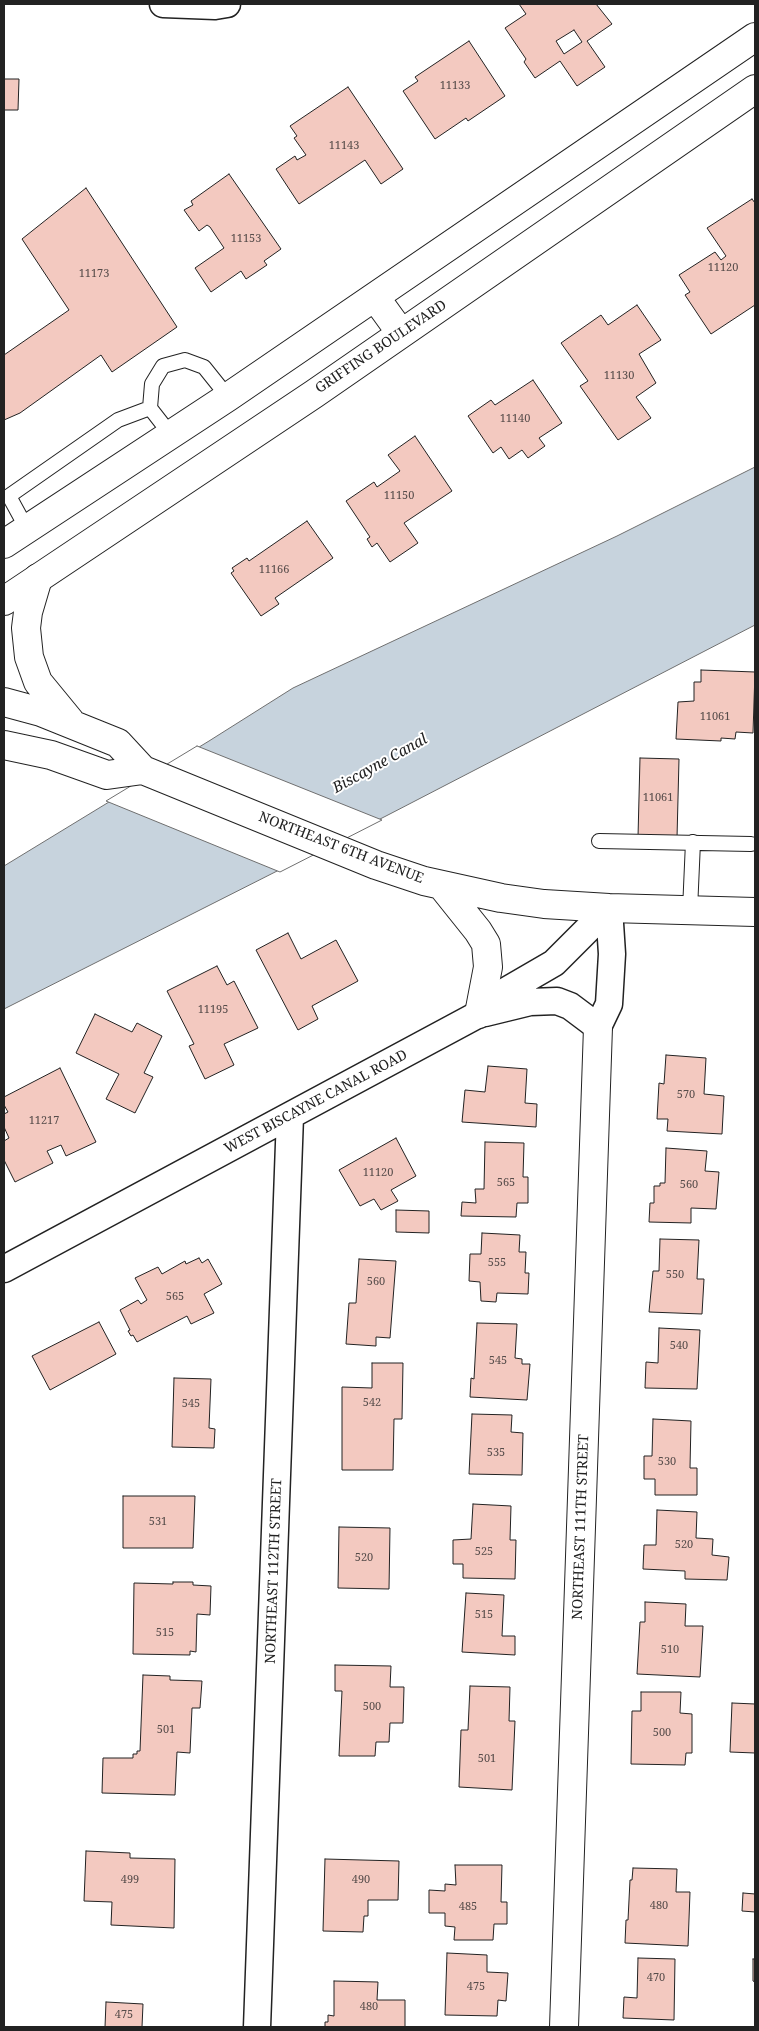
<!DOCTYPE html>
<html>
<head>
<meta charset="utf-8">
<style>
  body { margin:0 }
  #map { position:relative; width:759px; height:2031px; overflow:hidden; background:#fff; font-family:"Noto Serif",serif }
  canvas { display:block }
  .frame { position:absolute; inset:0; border:5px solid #222; pointer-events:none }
</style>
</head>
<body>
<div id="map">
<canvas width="759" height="2031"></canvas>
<div class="frame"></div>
</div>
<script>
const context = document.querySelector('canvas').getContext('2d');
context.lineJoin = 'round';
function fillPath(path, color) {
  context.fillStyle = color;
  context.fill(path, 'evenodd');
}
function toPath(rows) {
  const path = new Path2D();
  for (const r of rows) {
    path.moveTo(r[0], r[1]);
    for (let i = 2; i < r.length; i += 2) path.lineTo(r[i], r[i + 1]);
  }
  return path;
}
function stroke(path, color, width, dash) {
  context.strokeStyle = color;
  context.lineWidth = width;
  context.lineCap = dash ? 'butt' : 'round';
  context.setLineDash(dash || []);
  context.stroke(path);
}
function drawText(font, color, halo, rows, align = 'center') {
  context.font = font + ' "Noto Serif",serif';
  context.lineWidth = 4;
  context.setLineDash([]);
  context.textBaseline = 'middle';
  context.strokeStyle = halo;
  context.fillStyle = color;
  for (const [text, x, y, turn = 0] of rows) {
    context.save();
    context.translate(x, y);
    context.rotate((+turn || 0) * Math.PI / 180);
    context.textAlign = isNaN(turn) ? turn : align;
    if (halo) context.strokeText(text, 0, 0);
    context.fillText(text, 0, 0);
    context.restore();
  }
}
const water = toPath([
  [755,467,755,625,386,816,4,1009,4,866,209,741,293,688,617,536,755,467]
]);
fillPath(water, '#c7d3dd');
stroke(water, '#6f6f6f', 1);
const pier = toPath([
  [197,746,382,820,280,872,106,801,197,746]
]);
fillPath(pier, '#fff');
stroke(pier, '#6f6f6f', 1);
const building = toPath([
  [519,4,596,4,612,24,587,41,605,67,577,86,560,61,535,78,524,62,526,59,505,28,526,14,519,4],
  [574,30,582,42,564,54,556,41,574,30],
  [469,41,505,96,468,121,466,118,435,139,403,91,418,81,415,77,469,41],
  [4,79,19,79,18,110,4,110,4,79],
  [348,87,403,169,381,184,365,160,299,204,276,169,295,156,297,160,306,155,294,138,297,136,290,126,348,87],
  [229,174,281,249,264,261,267,265,246,279,241,271,211,292,195,268,224,248,210,227,207,225,199,231,184,210,193,205,191,201,229,174],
  [86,188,177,327,112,372,101,355,20,413,4,420,4,355,69,310,22,239,86,188],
  [752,199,755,203,755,305,711,334,685,295,690,292,679,275,715,252,721,260,726,256,707,228,752,199],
  [637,305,661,340,639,354,656,383,636,397,651,418,618,440,580,386,588,381,561,343,601,315,608,325,637,305],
  [533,380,562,423,539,438,545,446,528,458,522,450,509,459,501,447,493,453,468,416,491,400,495,405,533,380],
  [415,436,452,491,404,523,418,543,390,562,377,543,372,547,367,539,370,537,346,501,374,482,377,487,400,471,388,455,415,436],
  [307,521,333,558,275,598,279,604,261,616,231,573,234,571,232,568,247,558,249,561,307,521],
  [701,670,755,672,753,733,736,732,735,739,721,738,721,741,676,739,678,702,694,701,694,682,701,682,701,670],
  [640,758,679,759,677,838,638,837,640,758],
  [288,933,301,959,336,940,358,981,312,1006,318,1019,298,1030,256,950,288,933],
  [217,966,227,985,234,981,258,1028,224,1044,234,1065,205,1079,189,1046,194,1044,167,991,217,966],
  [95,1014,132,1032,137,1023,162,1036,144,1073,153,1077,135,1113,106,1099,119,1074,76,1053,95,1014],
  [666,1055,706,1058,704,1094,724,1096,722,1134,667,1131,668,1119,657,1119,659,1083,664,1084,666,1055],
  [488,1066,527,1069,525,1103,537,1104,536,1127,462,1122,465,1090,485,1092,488,1066],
  [60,1068,96,1142,66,1156,61,1145,47,1151,53,1163,15,1182,4,1160,4,1141,9,1138,4,1127,4,1114,8,1112,4,1105,4,1097,60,1068],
  [396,1138,416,1176,391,1190,398,1201,381,1210,374,1199,360,1206,339,1170,396,1138],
  [485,1142,524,1143,523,1177,528,1177,528,1203,517,1203,516,1217,461,1216,462,1202,476,1203,475,1189,484,1189,485,1142],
  [666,1148,707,1151,705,1171,719,1172,716,1209,691,1208,691,1223,649,1222,650,1203,654,1203,654,1186,660,1186,660,1183,665,1183,666,1148],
  [396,1210,429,1211,429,1233,396,1232,396,1210],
  [482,1233,520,1235,519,1252,526,1252,525,1273,529,1273,528,1294,497,1293,496,1302,481,1301,480,1282,469,1281,470,1254,481,1254,482,1233],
  [660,1239,699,1240,697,1279,704,1279,702,1314,649,1312,653,1271,659,1271,660,1239],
  [199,1258,202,1263,208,1259,222,1284,204,1294,214,1313,191,1324,187,1316,137,1342,133,1335,131,1336,128,1331,130,1330,120,1310,138,1300,141,1304,147,1300,135,1278,158,1267,162,1274,185,1261,186,1264,199,1258],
  [359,1259,396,1261,390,1338,376,1337,376,1346,346,1344,349,1303,356,1303,359,1259],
  [99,1322,116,1354,50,1390,32,1356,99,1322],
  [477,1323,517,1324,515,1358,522,1359,522,1364,530,1364,527,1400,470,1397,471,1378,474,1379,477,1323],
  [659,1328,700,1330,697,1389,645,1388,646,1362,658,1363,659,1328],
  [372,1363,403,1363,402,1419,394,1419,393,1470,342,1470,342,1387,372,1388,372,1363],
  [174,1378,211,1379,209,1428,215,1429,214,1448,172,1447,174,1378],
  [472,1414,512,1415,511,1432,523,1433,522,1475,469,1474,472,1414],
  [653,1419,691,1421,690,1468,697,1468,697,1495,655,1495,655,1479,644,1479,644,1456,652,1456,653,1419],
  [123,1496,195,1496,193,1548,123,1548,123,1496],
  [473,1504,511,1506,510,1540,516,1540,515,1579,463,1578,463,1564,453,1564,453,1540,471,1539,473,1504],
  [657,1510,697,1512,696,1538,713,1539,712,1555,729,1557,727,1580,685,1579,685,1571,643,1569,644,1545,656,1545,657,1510],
  [339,1527,390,1528,389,1589,338,1588,339,1527],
  [173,1582,193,1582,193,1585,211,1586,210,1615,197,1614,196,1652,190,1651,190,1655,133,1654,134,1583,173,1584,173,1582],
  [466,1593,504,1595,502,1636,515,1636,515,1655,462,1652,466,1593],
  [645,1602,686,1604,685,1626,703,1626,700,1677,637,1674,640,1622,645,1622,645,1602],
  [335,1665,391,1666,390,1687,404,1687,403,1723,390,1723,389,1742,376,1742,375,1756,339,1756,342,1691,335,1691,335,1665],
  [143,1675,170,1676,170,1680,202,1681,200,1708,192,1708,190,1753,177,1752,175,1795,102,1793,103,1758,133,1758,133,1754,137,1754,137,1751,140,1751,143,1675],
  [470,1686,510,1687,509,1721,515,1721,512,1790,459,1787,461,1730,468,1730,470,1686],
  [641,1692,681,1692,680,1713,692,1714,692,1753,686,1753,685,1765,631,1764,632,1711,641,1711,641,1692],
  [732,1703,755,1704,755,1753,730,1752,732,1703],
  [86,1851,130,1853,130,1858,175,1859,174,1928,111,1925,112,1902,84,1901,86,1851],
  [325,1859,399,1861,398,1900,368,1900,368,1916,364,1916,363,1932,323,1931,325,1859],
  [455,1865,502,1865,501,1902,507,1902,507,1924,494,1924,493,1940,454,1940,455,1927,445,1926,445,1913,429,1913,429,1890,445,1891,445,1884,456,1885,455,1865],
  [633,1868,677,1869,676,1892,690,1892,688,1946,625,1943,626,1920,628,1920,630,1880,632,1880,633,1868],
  [743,1893,755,1894,755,1912,742,1911,743,1893],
  [447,1953,487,1955,487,1972,508,1973,506,2001,498,2000,497,2016,445,2015,447,1953],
  [638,1958,675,1959,674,2020,623,2018,624,1997,637,1998,638,1958],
  [753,1959,755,1959,755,1982,753,1981,753,1959],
  [334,1981,378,1982,377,2000,405,2000,405,2027,325,2027,325,2022,328,2022,328,2015,334,2016,334,1981],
  [106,2002,143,2004,142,2027,105,2027,106,2002]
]);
fillPath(building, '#f3c9c0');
stroke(building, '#222', 1);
const service = toPath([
  [171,435,150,408,152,384,163,366,185,360,204,367,228,397],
  [27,529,9,496,118,420,150,408],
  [599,841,751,844],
  [690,910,693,842]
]);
const minor = toPath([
  [163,4,215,6,227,4],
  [485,1013,530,1002,557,1001,570,1006,598,1027,609,1004,612,954,609,908],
  [4,1269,479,1014,504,992,554,963,609,908],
  [257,2027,290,1116]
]);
const tertiary = toPath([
  [375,297,401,333],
  [4,544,228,397,755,37],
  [4,601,314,394,755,89],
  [564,2027,598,1027]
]);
const secondary = toPath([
  [38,578,28,612,26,628,29,657,38,682,70,721],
  [4,702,41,712,118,743,143,770,376,865,424,881,501,898,544,904,609,908,755,912],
  [4,745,51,755,107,775,143,770],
  [442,886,478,931,486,944,488,967,479,1014]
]);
stroke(service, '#222', 16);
stroke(minor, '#222', 29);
stroke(tertiary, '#222', 30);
stroke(secondary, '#222', 30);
stroke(service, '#fff', 14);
stroke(minor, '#fff', 26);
stroke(tertiary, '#fff', 28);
stroke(secondary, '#fff', 28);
drawText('11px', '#564c4a', null, [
  ["11133",455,86],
  ["11143",344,146],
  ["11153",246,239],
  ["11120",723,268],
  ["11173",94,274],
  ["11130",619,376],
  ["11140",515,419],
  ["11150",399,496],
  ["11166",274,570],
  ["11061",715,717],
  ["11061",658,798],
  ["11195",213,1010],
  ["570",686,1095],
  ["11217",44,1121],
  ["11120",378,1173],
  ["565",506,1183],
  ["560",689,1185],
  ["555",497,1263],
  ["550",675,1275],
  ["560",376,1282],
  ["565",175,1297],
  ["540",679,1346],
  ["545",498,1361],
  ["542",372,1403],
  ["545",191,1404],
  ["535",496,1453],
  ["530",667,1462],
  ["531",158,1522],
  ["520",684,1545],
  ["525",484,1552],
  ["520",364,1558],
  ["515",484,1615],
  ["515",165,1633],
  ["510",670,1650],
  ["500",372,1707],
  ["501",166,1730],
  ["500",662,1733],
  ["501",487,1759],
  ["499",130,1880],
  ["490",361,1880],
  ["480",659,1906],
  ["485",468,1907],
  ["470",656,1978],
  ["475",476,1987],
  ["480",369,2007],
  ["475",124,2015]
]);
drawText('14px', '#222', '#fff', [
  ["GRIFFING BOULEVARD",381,347,-34],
  ["NORTHEAST 6TH AVENUE",341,848,21],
  ["WEST BISCAYNE CANAL ROAD",316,1102,-28],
  ["NORTHEAST 111TH STREET",581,1527,-88],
  ["NORTHEAST 112TH STREET",274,1571,-88]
]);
drawText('italic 15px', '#222', '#fff', [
  ["Biscayne Canal",380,764,-29]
]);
</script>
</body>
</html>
